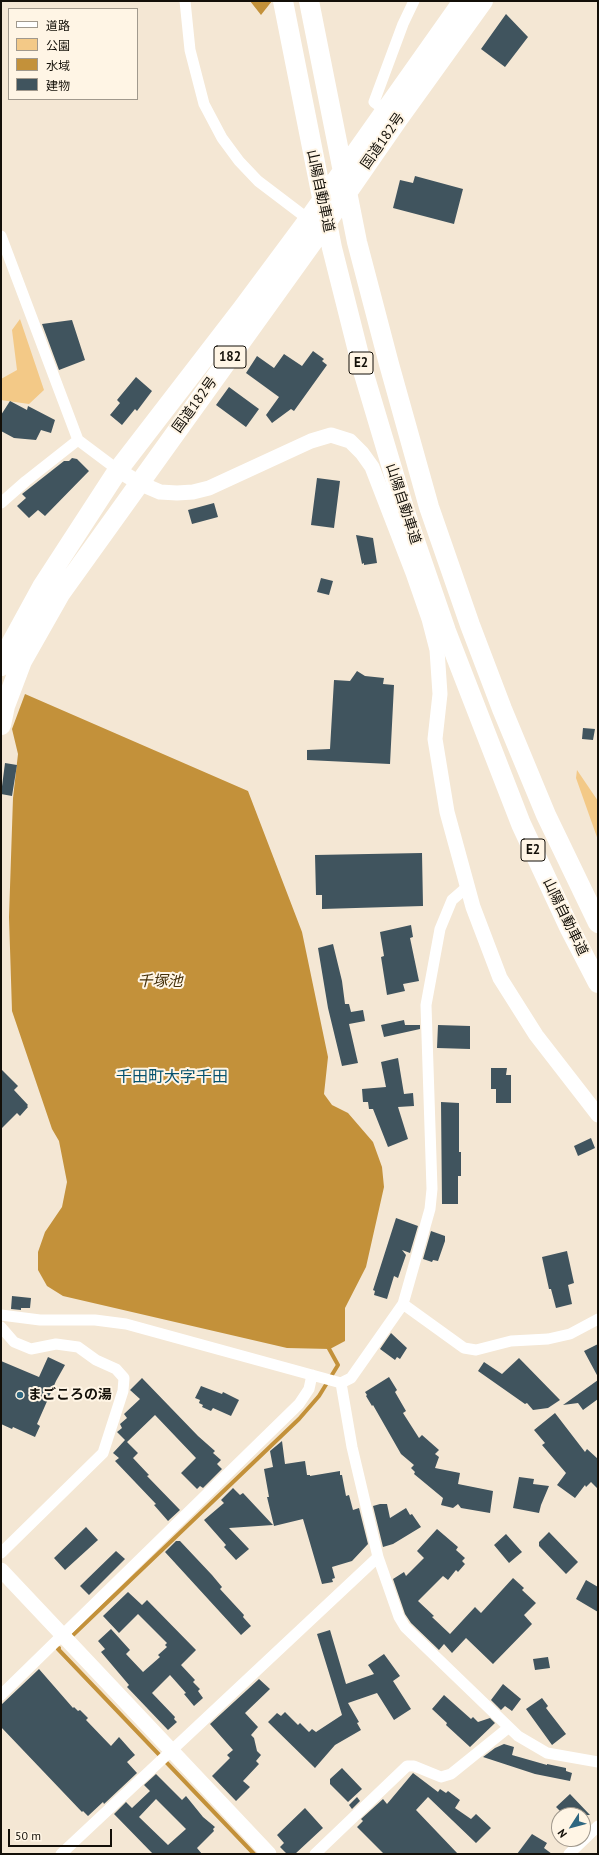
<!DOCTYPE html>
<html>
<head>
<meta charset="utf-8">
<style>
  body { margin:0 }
  #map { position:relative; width:599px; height:1855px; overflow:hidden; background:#f4e7d4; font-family:"PT Sans","Noto Sans JP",sans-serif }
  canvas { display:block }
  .frame { position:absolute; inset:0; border:2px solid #130f08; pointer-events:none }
  .legend { position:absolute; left:8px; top:8px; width:130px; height:92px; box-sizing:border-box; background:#fff5e5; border:1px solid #a1998d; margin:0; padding:5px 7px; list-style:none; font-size:12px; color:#130f08 }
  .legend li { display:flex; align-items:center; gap:8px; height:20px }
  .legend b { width:20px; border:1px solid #a1998d }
  .north { position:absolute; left:551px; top:1807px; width:40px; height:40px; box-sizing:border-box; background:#fff5e5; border:1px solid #a1998d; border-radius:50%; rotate:234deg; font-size:11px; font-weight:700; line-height:16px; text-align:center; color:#130f08 }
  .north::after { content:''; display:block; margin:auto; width:14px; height:18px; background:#2f6781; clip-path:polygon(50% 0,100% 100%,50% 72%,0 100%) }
  .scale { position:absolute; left:8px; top:1829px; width:104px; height:18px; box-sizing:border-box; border:2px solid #130f08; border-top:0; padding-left:5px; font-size:12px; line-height:14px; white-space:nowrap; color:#130f08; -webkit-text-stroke:3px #fff5e5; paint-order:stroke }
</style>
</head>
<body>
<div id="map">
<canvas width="599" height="1855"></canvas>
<div class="frame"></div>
<ul class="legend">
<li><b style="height:5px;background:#fff"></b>道路</li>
<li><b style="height:11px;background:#f3c987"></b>公園</li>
<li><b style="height:11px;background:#c3913a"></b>水域</li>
<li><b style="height:11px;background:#40545e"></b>建物</li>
</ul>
<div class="north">N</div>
<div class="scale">50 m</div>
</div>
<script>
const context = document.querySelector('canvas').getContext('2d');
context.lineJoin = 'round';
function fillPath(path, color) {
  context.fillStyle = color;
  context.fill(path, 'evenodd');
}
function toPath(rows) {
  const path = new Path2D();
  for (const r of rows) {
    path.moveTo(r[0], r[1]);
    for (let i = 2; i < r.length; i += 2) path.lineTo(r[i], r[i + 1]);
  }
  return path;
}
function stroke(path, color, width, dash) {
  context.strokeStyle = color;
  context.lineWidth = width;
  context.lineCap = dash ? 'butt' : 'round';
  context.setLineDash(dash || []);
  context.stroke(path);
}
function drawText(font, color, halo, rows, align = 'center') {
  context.font = font + ' "PT Sans","Noto Sans JP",sans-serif';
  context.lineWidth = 4;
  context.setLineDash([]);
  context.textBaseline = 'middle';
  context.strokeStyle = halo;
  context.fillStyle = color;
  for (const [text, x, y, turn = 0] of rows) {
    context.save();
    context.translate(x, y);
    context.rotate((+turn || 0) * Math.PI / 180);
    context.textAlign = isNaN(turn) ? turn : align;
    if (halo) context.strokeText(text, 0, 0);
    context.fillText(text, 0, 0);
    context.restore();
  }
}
fillPath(toPath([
  [20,319,44,390,29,404,1,400,1,379,17,370,12,330],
  [577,770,598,801,598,840,576,778]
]), '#f3c987');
fillPath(toPath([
  [250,1,272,1,261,15],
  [25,694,248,791,302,932,328,1057,324,1094,332,1105,348,1113,373,1142,382,1167,384,1187,366,1267,345,1308,345,1341,330,1349,287,1348,63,1296,47,1286,38,1270,38,1252,45,1232,62,1207,67,1182,59,1141,52,1129,12,1011,9,917,13,798,18,754,12,729]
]), '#c3913a');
stroke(toPath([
  [73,1635,299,1419,319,1396,338,1365,327,1345],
  [59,1648,58,1649,254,1854]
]), '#c3913a', 4);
fillPath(toPath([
  [506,14,528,37,505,67,481,49],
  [415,176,463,189,454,224,393,208,400,180,413,183],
  [72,320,85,360,59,370,42,324],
  [313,351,324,359,322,361,327,365,294,411,291,409,272,423,266,415,279,397,246,373,257,356,274,368,284,354,302,366],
  [136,377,152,391,137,411,135,409,122,425,110,415,120,403,117,400],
  [229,387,259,409,246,427,216,405],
  [10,401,27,410,28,406,55,420,51,433,41,430,36,440,14,438,1,431,1,415],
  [72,458,77,459,89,471,45,516,38,510,29,518,17,506,26,498,22,494,64,461,69,461],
  [317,478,340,481,334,528,311,525],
  [214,503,218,517,192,524,188,510],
  [356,535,373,538,377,563,364,565,364,563,362,564],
  [321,578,333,581,329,595,317,592],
  [357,671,365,676,384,678,383,684,394,685,390,764,307,760,307,750,330,749,334,680,350,681],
  [583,728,595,729,593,740,582,739],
  [5,763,17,765,12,796,1,794],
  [422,853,423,906,322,909,322,895,316,895,315,855],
  [411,925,413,937,410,938,419,981,403,984,405,991,387,995,381,957,384,956,380,932],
  [333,944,342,981,345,1004,349,1004,351,1012,363,1010,365,1021,349,1024,358,1063,342,1066,328,1008,318,948],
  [404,1020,405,1025,420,1025,420,1029,384,1037,381,1025],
  [438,1025,470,1026,470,1049,437,1048],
  [398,1058,404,1094,413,1093,414,1106,398,1107,408,1139,388,1147,373,1109,369,1109,368,1102,363,1102,362,1089,386,1087,381,1062],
  [491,1068,507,1068,506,1075,511,1075,511,1103,496,1103,496,1089,491,1089],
  [1,1069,18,1086,14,1090,28,1105,27,1106,28,1107,20,1116,17,1113,1,1129],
  [441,1102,459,1103,459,1152,461,1152,461,1176,458,1176,458,1204,442,1204],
  [591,1138,595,1148,578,1156,574,1146],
  [396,1218,418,1226,410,1253,402,1250,406,1255,398,1278,394,1276,387,1299,374,1295,375,1291,373,1290],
  [431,1231,445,1236,445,1241,438,1261,433,1260,432,1262,423,1259],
  [567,1251,574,1283,568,1285,572,1304,556,1308,551,1289,549,1289,542,1257],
  [12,1296,31,1298,30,1308,21,1308,21,1310,11,1309],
  [391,1333,407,1348,400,1359,397,1357,395,1360,380,1349],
  [598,1344,598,1377,584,1351],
  [48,1357,65,1365,56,1381,37,1424,40,1426,35,1437,13,1427,12,1429,1,1424,1,1361,39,1377],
  [519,1358,560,1400,548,1408,533,1410,527,1403,525,1404,478,1371,484,1362,502,1374],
  [389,1377,397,1390,395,1392,406,1411,403,1413,419,1438,422,1435,439,1450,435,1454,439,1457,435,1468,460,1473,458,1484,493,1491,490,1513,461,1508,458,1504,453,1508,441,1505,443,1498,414,1474,415,1472,411,1468,414,1465,401,1454,373,1405,372,1406,366,1396,367,1395,365,1392],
  [142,1378,198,1436,215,1451,213,1453,221,1460,217,1464,222,1469,203,1488,200,1486,197,1489,181,1473,196,1458,155,1415,127,1442,138,1453,133,1458,149,1475,147,1476,180,1510,168,1521,154,1505,156,1504,115,1461,119,1458,113,1453,125,1440,117,1432,122,1428,120,1424,127,1418,124,1414,140,1399,130,1390],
  [598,1380,598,1399,583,1410,578,1403,563,1405],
  [201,1386,222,1394,223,1392,239,1400,231,1416,213,1408,211,1411,202,1407,203,1405,199,1403,200,1400,195,1398],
  [555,1413,585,1452,587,1449,598,1459,598,1489,591,1482,586,1487,585,1485,575,1498,557,1485,566,1473,542,1445,545,1443,534,1430],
  [282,1441,285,1464,305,1461,307,1475,310,1475,310,1476,340,1471,340,1475,342,1475,346,1496,349,1495,353,1510,359,1508,368,1544,352,1561,332,1567,335,1578,332,1579,333,1582,322,1584,303,1519,274,1526,267,1497,269,1497,264,1469,273,1467,270,1451],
  [519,1477,534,1479,533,1484,549,1486,541,1505,539,1513,513,1508],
  [233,1488,240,1495,243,1493,273,1525,229,1528,249,1549,236,1560,224,1547,226,1545,204,1520,224,1503,221,1500],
  [380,1504,387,1504,390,1518,406,1508,410,1515,412,1514,421,1527,393,1544,383,1547,373,1506],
  [86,1527,98,1540,65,1570,54,1558],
  [437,1529,458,1547,456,1550,465,1558,462,1561,465,1564,458,1572,456,1570,448,1580,443,1576,418,1601,434,1616,432,1617,450,1634,475,1607,481,1613,513,1578,524,1588,522,1590,536,1603,524,1615,532,1624,493,1664,466,1638,452,1653,444,1644,439,1650,411,1623,405,1614,393,1579,404,1572,406,1576,424,1558,417,1551],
  [549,1532,578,1562,566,1574,539,1546,539,1542],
  [506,1534,522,1552,509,1563,494,1545],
  [176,1541,180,1541,212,1575,222,1587,220,1589,244,1615,243,1617,251,1626,241,1635,165,1552],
  [116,1551,125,1559,89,1595,80,1586],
  [586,1580,598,1587,598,1612,576,1599],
  [128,1592,142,1605,147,1600,196,1650,181,1665,195,1680,193,1682,200,1689,198,1691,203,1698,194,1706,184,1694,186,1693,170,1675,152,1693,175,1717,174,1719,177,1722,168,1730,127,1687,129,1685,101,1652,105,1649,98,1641,111,1629,130,1650,126,1654,143,1672,160,1657,158,1655,167,1647,165,1645,167,1643,138,1614,119,1633,103,1616],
  [330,1630,346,1684,374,1674,368,1665,384,1654,400,1676,393,1681,411,1709,394,1720,377,1693,348,1703,359,1722,357,1723,361,1730,335,1745,315,1768,268,1722,277,1713,281,1716,285,1712,298,1725,300,1723,309,1732,312,1729,316,1732,342,1715,317,1634],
  [548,1657,550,1668,535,1670,533,1659],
  [39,1669,73,1708,74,1707,78,1711,80,1710,88,1718,86,1720,111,1746,119,1737,135,1755,127,1762,137,1773,104,1804,103,1802,88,1816,83,1811,82,1812,1,1727,1,1705],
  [259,1679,270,1689,245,1713,258,1727,251,1735,254,1738,257,1751,261,1755,256,1761,259,1764,243,1781,250,1787,236,1801,212,1776,230,1758,227,1755,233,1750,210,1724],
  [503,1684,521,1699,512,1711,505,1706,501,1710,491,1700],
  [444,1695,471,1719,473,1717,478,1722,490,1718,495,1723,470,1747,446,1725,447,1723,432,1709],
  [542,1698,548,1706,546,1708,566,1734,552,1745,526,1709],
  [504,1744,514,1747,512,1755,547,1765,547,1764,566,1768,566,1771,572,1773,570,1781,535,1774,483,1757,495,1748],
  [342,1768,362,1789,348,1802,330,1784,330,1779],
  [413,1773,438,1792,440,1789,446,1793,448,1791,460,1800,455,1808,471,1819,476,1814,491,1828,476,1843,428,1797,416,1810,458,1854,384,1854,357,1827,363,1821,361,1819,383,1799,387,1804],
  [156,1774,182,1800,186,1796,203,1817,215,1827,213,1829,214,1831,197,1848,202,1854,153,1854,114,1814,126,1802,132,1808,150,1791,144,1785],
  [156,1799,186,1829,168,1845,139,1817],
  [570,1794,590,1815,564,1815,556,1807],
  [357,1797,360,1801,352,1809,349,1805],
  [305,1808,323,1828,295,1854,287,1854,280,1847,284,1843,277,1835],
  [532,1834,547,1843,544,1848,552,1854,517,1854]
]), '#40545e');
stroke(toPath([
  [185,1,190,50,204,104,222,138,239,161,258,181,312,222],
  [389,113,374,102,403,24,414,1],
  [1,236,78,440,118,470],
  [1,503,26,481,78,440],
  [403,1304,464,1348,476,1350,511,1341,548,1339,570,1334,598,1319],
  [1,1315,40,1320,95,1320,126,1324,341,1383,351,1378,403,1304,430,1209,432,1189,426,1005,440,929,452,900,467,887],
  [1,1327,14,1342,31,1349,56,1344,78,1347,96,1360,116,1369,124,1378,123,1391,103,1453,1,1553],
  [341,1383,352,1447,378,1557,399,1617,405,1627,518,1736,547,1753,598,1762],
  [1,1695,299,1404,309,1389,312,1375],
  [61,1854,378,1557],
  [315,1854,407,1766,414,1766,441,1777,451,1774,508,1728],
  [569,1854,598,1826]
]), '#fff', 11);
stroke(toPath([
  [118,470,139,483,160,492,177,493,193,492,209,488,311,441,331,435,350,441,362,453,372,467,413,573,429,619,437,650,440,694,435,739,447,812,473,907,500,978,536,1035,598,1115],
  [1,1570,269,1854]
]), '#fff', 15);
stroke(toPath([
  [283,1,332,248,363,371,406,515,446,631,521,824,570,929,598,983],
  [309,1,357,242,389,364,429,507,470,625,502,709,546,815,598,923],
  [1,666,6,653,42,587,118,470,242,309,309,219,463,1],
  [1,725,5,706,22,661,60,594,322,229,398,119,483,1]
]), '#fff', 20);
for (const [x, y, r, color] of [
  [20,1395,4,"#2f6781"]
]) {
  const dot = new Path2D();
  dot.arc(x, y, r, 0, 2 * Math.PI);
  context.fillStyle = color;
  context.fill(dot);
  stroke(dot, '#fff5e5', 1.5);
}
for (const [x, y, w] of [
  [230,357,32],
  [361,363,24],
  [533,850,24]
]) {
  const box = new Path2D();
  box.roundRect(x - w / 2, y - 11, w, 22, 3);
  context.fillStyle = '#fff5e5';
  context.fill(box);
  stroke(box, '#130f08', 1);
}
drawText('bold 13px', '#130f08', null, [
  ["182",230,357],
  ["E2",361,363],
  ["E2",533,850]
]);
drawText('14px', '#130f08', '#fff5e5', [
  ["国道182号",383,141,-55],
  ["山陽自動車道",320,191,78],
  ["国道182号",195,405,-54],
  ["山陽自動車道",403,504,72],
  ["山陽自動車道",565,917,64]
]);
drawText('bold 14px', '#130f08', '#fff5e5', [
  ["まごころの湯",28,1395]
], 'left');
drawText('italic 15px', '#442f09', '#fff5e5', [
  ["千塚池",160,982]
]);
drawText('16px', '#06526e', '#fff5e5', [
  ["千田町大字千田",172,1077]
]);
</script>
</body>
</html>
